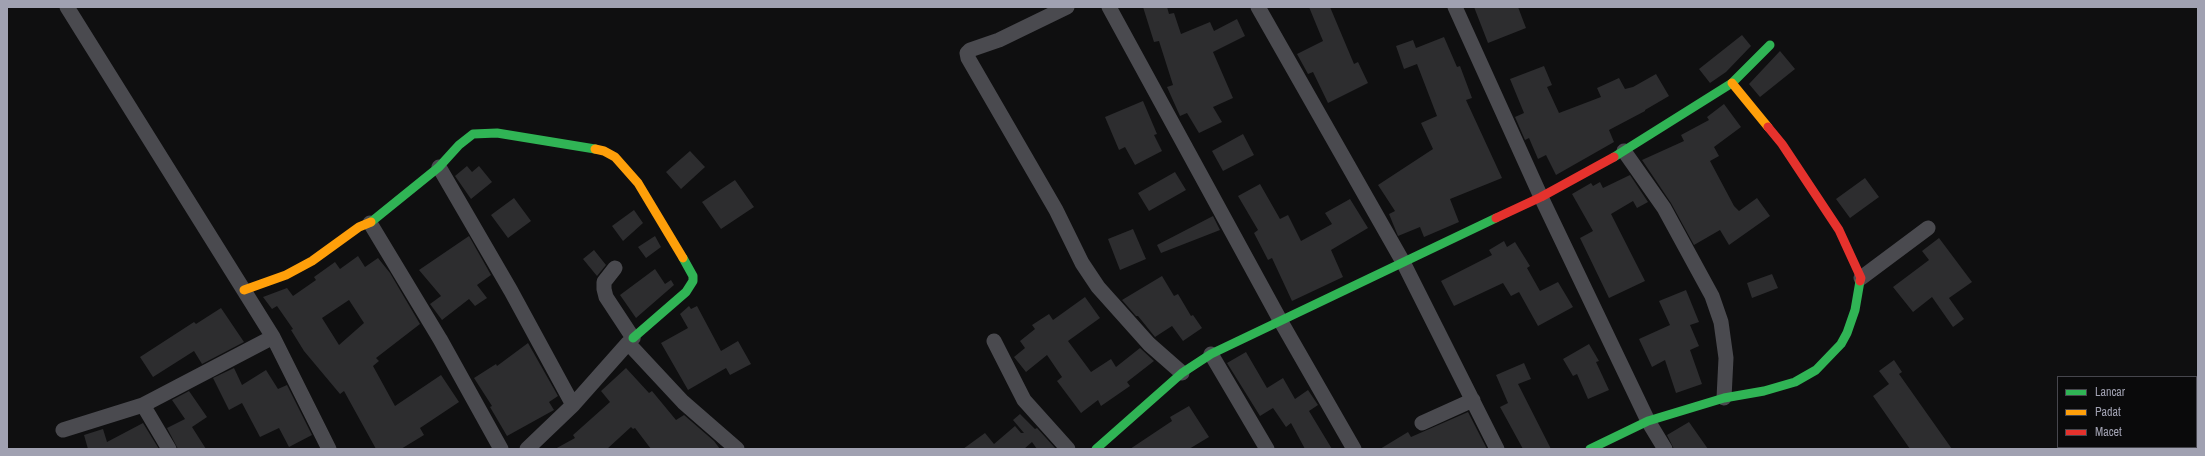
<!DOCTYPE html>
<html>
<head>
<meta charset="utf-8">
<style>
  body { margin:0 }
  #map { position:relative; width:2205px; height:456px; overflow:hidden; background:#0f0f10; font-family:"Archivo Narrow",sans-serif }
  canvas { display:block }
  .frame { position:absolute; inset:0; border:8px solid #a0a1b1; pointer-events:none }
  .legend { position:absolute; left:2057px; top:376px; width:140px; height:72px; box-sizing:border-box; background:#0a0a0b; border:1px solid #46464d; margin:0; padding:5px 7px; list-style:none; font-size:12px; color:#a0a1b1 }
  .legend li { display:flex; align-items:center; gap:8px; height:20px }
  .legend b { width:20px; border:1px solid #46464d }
</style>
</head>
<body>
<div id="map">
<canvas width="2205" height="456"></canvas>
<div class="frame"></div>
<ul class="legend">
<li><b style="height:5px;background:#30b455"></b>Lancar</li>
<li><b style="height:5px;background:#ff9f0a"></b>Padat</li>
<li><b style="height:5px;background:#e5322d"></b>Macet</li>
</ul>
</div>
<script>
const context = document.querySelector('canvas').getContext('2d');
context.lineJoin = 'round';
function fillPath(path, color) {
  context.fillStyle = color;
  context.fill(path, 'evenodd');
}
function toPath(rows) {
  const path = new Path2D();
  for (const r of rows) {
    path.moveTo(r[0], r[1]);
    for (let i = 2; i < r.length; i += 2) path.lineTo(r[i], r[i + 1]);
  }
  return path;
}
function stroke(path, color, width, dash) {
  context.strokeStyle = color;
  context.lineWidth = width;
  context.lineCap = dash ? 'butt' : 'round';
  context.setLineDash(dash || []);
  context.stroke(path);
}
fillPath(toPath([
  [1143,7,1167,7,1169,14,1174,13,1181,34,1210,22,1214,31,1237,19,1245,36,1213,52,1233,98,1213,107,1222,122,1199,133,1187,113,1180,116,1167,87,1173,85,1159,41,1154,42],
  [1309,7,1330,7,1354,64,1358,62,1368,83,1328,103,1313,72,1308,74,1297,54,1323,41],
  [1474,7,1518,7,1526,28,1488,43],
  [1742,35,1751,46,1726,72,1710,83,1699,69],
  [1444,37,1457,67,1460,66,1472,98,1466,100,1502,178,1450,199,1459,222,1424,237,1420,227,1398,236,1389,214,1395,211,1378,185,1433,149,1421,123,1437,116,1417,64,1404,69,1396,46,1413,40,1416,48],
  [1780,51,1795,69,1760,97,1749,84],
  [1544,66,1552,85,1547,87,1559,113,1601,97,1597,88,1619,78,1625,89,1633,87,1656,74,1669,96,1645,110,1645,111,1609,130,1614,142,1556,175,1546,155,1538,159,1529,138,1525,140,1515,117,1524,113,1510,79],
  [1143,101,1157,134,1154,135,1162,151,1135,165,1125,147,1119,150,1105,117],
  [1724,104,1741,127,1714,147,1719,156,1710,161,1734,206,1739,211,1757,198,1770,216,1729,245,1720,230,1694,245,1671,203,1642,160,1684,141,1681,135,1709,120,1707,117],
  [1243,134,1254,155,1223,171,1212,151],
  [690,151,705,167,681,189,666,172],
  [467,166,472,172,479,166,492,182,471,199,455,176],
  [1175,172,1186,190,1149,211,1138,193],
  [1630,175,1648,202,1637,208,1633,201,1611,214,1645,281,1609,298,1580,238,1593,231,1572,194,1591,183,1593,186,1600,182,1603,188],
  [1865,178,1879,197,1850,218,1836,199],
  [735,180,754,207,721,229,702,202],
  [1260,184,1280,219,1288,215,1301,241,1332,224,1325,213,1350,199,1368,228,1331,250,1343,277,1292,301,1272,258,1268,260,1254,233,1258,230,1238,196],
  [514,198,531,221,508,238,491,215],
  [634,210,643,223,623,241,612,226],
  [1213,216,1220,230,1161,253,1157,245],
  [1133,229,1146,259,1120,270,1108,239],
  [469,236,491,275,477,285,487,298,475,306,469,299,442,320,430,304,441,296,419,270],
  [655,236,661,247,646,258,638,247],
  [1939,238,1972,282,1949,298,1964,319,1953,327,1932,297,1913,312,1893,287,1929,260,1922,251],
  [1504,241,1507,247,1515,242,1530,266,1527,268,1540,291,1558,282,1573,307,1538,326,1519,292,1511,296,1503,283,1454,306,1441,281,1492,255,1489,250],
  [594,250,606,265,597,276,583,259],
  [358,256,365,267,378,258,390,273,420,324,376,358,379,361,373,366,395,406,441,375,459,402,420,428,424,435,401,449,376,449,344,391,340,394,304,351,291,330,293,329,277,306,272,309,263,297,287,288,293,296,316,280,314,277,335,262,340,269],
  [349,300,364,323,339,345,322,318],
  [655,269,665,284,671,280,674,285,636,318,620,295],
  [1772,274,1778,288,1752,298,1747,283],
  [1162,276,1174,296,1178,294,1191,316,1193,315,1202,328,1183,341,1172,326,1155,337,1138,316,1136,316,1122,300],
  [1686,290,1699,322,1690,325,1699,346,1690,350,1702,384,1676,393,1665,360,1652,367,1639,339,1670,325,1659,301],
  [1085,297,1100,318,1068,341,1091,372,1111,359,1116,367,1140,348,1154,361,1127,382,1130,386,1101,406,1098,400,1081,413,1057,381,1062,377,1047,355,1026,372,1014,357,1025,348,1020,341,1035,329,1032,325,1049,314,1053,320],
  [689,306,691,309,697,306,721,351,738,341,751,364,730,375,726,368,688,390,661,343,688,328,680,314],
  [221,308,244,342,202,364,194,351,153,377,140,357,194,322,196,324],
  [528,343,558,396,549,402,554,410,507,436,490,407,492,406,474,378,496,364,497,366],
  [1589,344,1599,361,1596,362,1609,390,1588,399,1577,374,1573,376,1563,359],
  [1246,352,1267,388,1283,378,1295,399,1308,390,1318,405,1309,411,1332,449,1305,449,1291,423,1286,427,1273,408,1260,416,1227,363],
  [1894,360,1902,372,1899,374,1952,449,1910,449,1873,396,1889,384,1879,371],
  [1524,363,1531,379,1518,384,1551,449,1523,449,1500,407,1508,403,1496,375],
  [234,368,242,385,266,370,278,389,287,385,312,435,289,447,279,428,260,437,242,403,229,410,213,378],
  [626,368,649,393,652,391,676,420,684,415,714,441,720,449,651,449,635,428,633,429,631,427,607,449,555,449,575,438,573,435,610,402,601,391],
  [189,391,207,417,192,427,206,449,178,449,167,428,185,419,172,400],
  [1189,406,1209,437,1189,449,1130,449,1172,421,1170,417],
  [1468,412,1487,449,1380,449,1408,432,1411,437],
  [1020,414,1035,429,1037,428,1056,449,1037,449,1032,442,1024,449,963,449,985,433,994,444,1015,426,1021,433,1024,433,1013,420],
  [1689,422,1708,449,1674,449,1667,435],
  [143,423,159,449,88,449,84,435,103,429,107,442]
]), '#2d2d2f');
stroke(toPath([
  [67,7,273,337,329,449],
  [1067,7,999,40,970,50,967,53,968,58,1056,210,1082,263,1098,287,1149,344,1182,373],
  [1109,7,1280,320,1354,449],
  [1258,7,1403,262,1497,449],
  [1455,7,1541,197,1648,421,1665,449],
  [1624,151,1664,208,1712,296,1721,322,1726,358,1724,398],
  [439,167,511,291,573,405],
  [370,223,440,339,501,449],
  [615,268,604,282,604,289,606,297,633,338,628,343,683,402,737,449],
  [1861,278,1928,228],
  [994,341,1024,400,1068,449],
  [1211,354,1267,449],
  [143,405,273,337],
  [1422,423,1473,400],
  [63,430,143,405,169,449],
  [527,449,573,405,628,343]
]), '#4a4a4f', 15);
stroke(toPath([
  [1614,157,1732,83,1770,45],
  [371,222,439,167,459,145,473,134,497,133,595,149],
  [633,338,686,292,693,281,693,276,683,258],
  [1096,449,1182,373,1211,354,1496,218],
  [1590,449,1648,421,1724,398,1764,391,1795,382,1816,370,1841,344,1847,333,1855,310,1860,281]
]), '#30b455', 9);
stroke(toPath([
  [1732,83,1768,127],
  [595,149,604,151,615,157,638,183,683,258],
  [244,290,286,275,312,261,359,227,371,222]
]), '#ff9f0a', 9);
stroke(toPath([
  [1768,127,1782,144,1839,230,1861,278,1860,281],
  [1496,218,1541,197,1614,157]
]), '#e5322d', 9);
</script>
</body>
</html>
